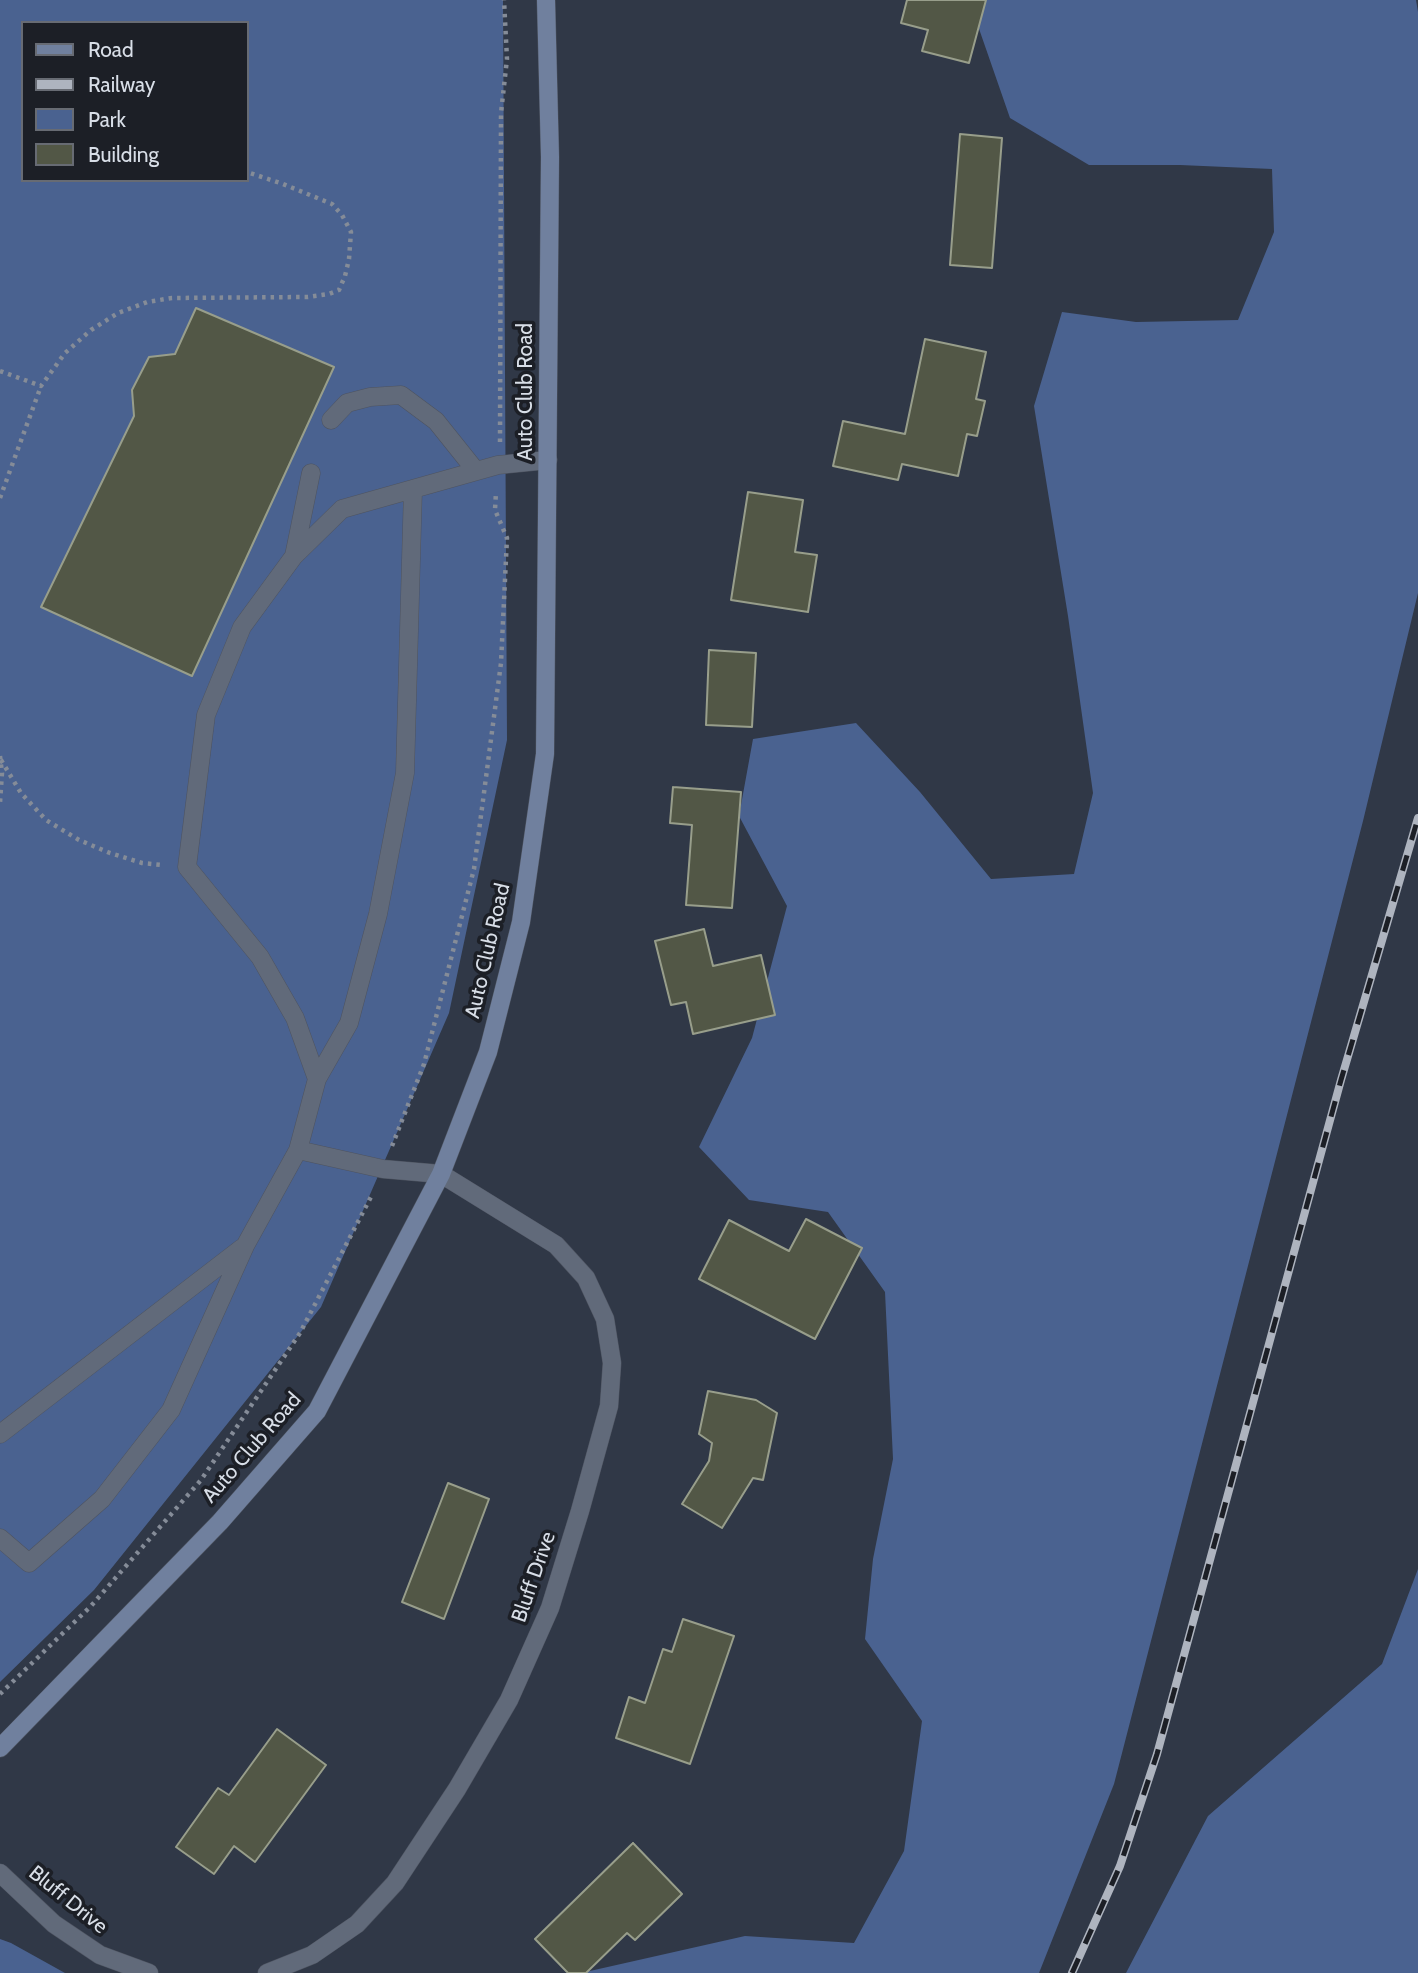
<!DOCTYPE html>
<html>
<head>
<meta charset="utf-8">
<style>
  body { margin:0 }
  #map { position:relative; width:1418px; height:1973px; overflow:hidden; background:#303847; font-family:Cabin,sans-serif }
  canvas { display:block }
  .legend { position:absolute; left:21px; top:21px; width:228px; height:161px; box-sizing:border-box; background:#1c1f26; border:2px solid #676b73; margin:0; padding:9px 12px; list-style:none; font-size:21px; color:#d8dee7 }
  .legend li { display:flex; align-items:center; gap:14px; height:35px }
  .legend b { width:35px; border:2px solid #676b73 }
</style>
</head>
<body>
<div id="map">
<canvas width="1418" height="1973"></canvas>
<ul class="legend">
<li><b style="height:9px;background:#70809e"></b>Road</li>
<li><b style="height:9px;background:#aeb4bf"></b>Railway</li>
<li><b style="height:19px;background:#4a6290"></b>Park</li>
<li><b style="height:19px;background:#525746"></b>Building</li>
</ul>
</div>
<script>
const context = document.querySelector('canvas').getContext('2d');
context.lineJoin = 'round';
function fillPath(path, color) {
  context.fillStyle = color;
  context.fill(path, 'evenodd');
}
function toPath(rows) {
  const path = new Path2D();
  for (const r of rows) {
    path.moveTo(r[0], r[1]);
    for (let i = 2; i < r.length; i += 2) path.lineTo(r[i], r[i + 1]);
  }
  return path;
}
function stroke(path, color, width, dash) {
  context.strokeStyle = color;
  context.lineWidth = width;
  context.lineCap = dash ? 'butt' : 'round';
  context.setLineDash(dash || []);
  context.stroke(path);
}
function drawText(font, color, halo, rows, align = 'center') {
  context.font = font + ' Cabin,sans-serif';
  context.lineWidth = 7;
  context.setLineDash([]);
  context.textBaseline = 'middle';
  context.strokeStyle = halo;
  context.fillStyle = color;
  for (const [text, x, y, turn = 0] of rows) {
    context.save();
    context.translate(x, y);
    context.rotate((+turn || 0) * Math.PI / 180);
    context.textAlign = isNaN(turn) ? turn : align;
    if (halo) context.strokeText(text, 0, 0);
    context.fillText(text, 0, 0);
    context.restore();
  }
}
fillPath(toPath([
  [0,0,503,0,507,740,449,1013,321,1307,94,1590,0,1682],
  [23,23,247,23,247,180,23,180],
  [969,0,1416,0,1418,12,1418,593,1363,821,1114,1784,1039,1973,581,1973,745,1936,854,1943,904,1851,922,1721,865,1639,873,1559,893,1459,885,1292,828,1212,749,1200,699,1147,752,1038,787,906,739,816,753,739,856,723,920,792,991,879,1074,874,1093,793,1068,616,1034,406,1062,312,1136,322,1238,320,1274,232,1272,169,1180,165,1089,165,1010,118],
  [1418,1569,1418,1973,1126,1973,1208,1816,1382,1664],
  [0,1939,11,1943,65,1973,0,1973]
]), '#4a6290');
const building = toPath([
  [907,0,986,0,969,63,922,51,928,30,901,23,907,0],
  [960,134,1002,138,992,268,950,265,960,134],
  [196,308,334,367,192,676,41,607,134,416,132,390,149,357,175,354,196,308],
  [925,339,986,352,976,399,985,401,977,436,967,434,958,476,902,464,898,480,833,466,843,421,905,434,925,339],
  [748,492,803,500,795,552,817,555,808,612,731,600,748,492],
  [709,650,756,653,752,727,706,725,709,650],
  [673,787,741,792,732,908,686,905,692,825,670,823,673,787],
  [704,929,713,966,761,955,775,1015,693,1034,686,1002,671,1005,655,941,704,929],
  [806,1219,862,1248,815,1339,699,1279,729,1220,789,1251,806,1219],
  [708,1391,756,1400,777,1413,763,1480,753,1478,722,1528,682,1504,709,1461,712,1443,699,1434,708,1391],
  [448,1483,489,1499,444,1619,402,1602,448,1483],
  [683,1619,734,1636,690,1764,616,1738,629,1697,645,1703,663,1649,672,1652,683,1619],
  [277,1729,326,1765,255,1862,234,1846,214,1874,176,1847,218,1788,229,1795,277,1729],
  [633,1843,682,1894,635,1940,627,1933,586,1973,568,1973,535,1939,633,1843]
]);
fillPath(building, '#525746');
stroke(building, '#989e8b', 2);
const lane = toPath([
  [331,420,347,403,370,397,401,395,436,421,476,471],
  [294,556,311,473],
  [317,1079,349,1023,378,914,405,773,413,489],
  [298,1150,383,1169,441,1174],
  [0,1434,242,1248],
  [0,1538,29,1563,102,1499,171,1410,245,1246,298,1150,317,1079,295,1018,260,957,187,867,206,715,242,627,294,556,342,509,498,465,548,460]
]);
const street = toPath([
  [0,1873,54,1924,100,1955,149,1973],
  [267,1973,312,1955,357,1924,395,1883,457,1789,509,1700,550,1608,580,1511,609,1406,612,1363,605,1319,586,1278,556,1245,441,1174]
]);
const secondary = toPath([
  [0,1748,220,1522,317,1411,441,1174,488,1052,521,922,545,754,550,157,546,0]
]);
stroke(lane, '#4e5461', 19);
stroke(street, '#4e5461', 19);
stroke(secondary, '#4e5461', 19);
stroke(toPath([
  [0,371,41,386,65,353,91,330,118,313,147,302,172,298,308,297,329,294,339,290,345,276,349,259,351,232,342,215,332,204,283,184,247,172],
  [500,442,501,113,507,59,504,0],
  [0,498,41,386],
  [0,756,2,773,0,803],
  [1,760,21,793,46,820,79,840,110,853,142,863,162,865],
  [392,1146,424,1064,474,869,501,663,507,538,495,510,496,492],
  [0,1694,91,1606,201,1480,300,1333,373,1193]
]), '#858c98', 4.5, [3.5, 5]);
stroke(lane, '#616a7a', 18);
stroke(street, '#616a7a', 18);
stroke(secondary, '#70809e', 18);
const rail = toPath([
  [1072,1973,1120,1866,1157,1754,1341,1080,1418,818]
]);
stroke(rail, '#aeb4bf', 8);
stroke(rail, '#1c1f26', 5, [16]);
drawText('21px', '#d8dee7', '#1c1f26', [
  ["Auto Club Road",526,392,-90],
  ["Auto Club Road",488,951,-77],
  ["Auto Club Road",252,1448,-49],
  ["Bluff Drive",534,1577,-71],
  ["Bluff Drive",68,1900,39]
]);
</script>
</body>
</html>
